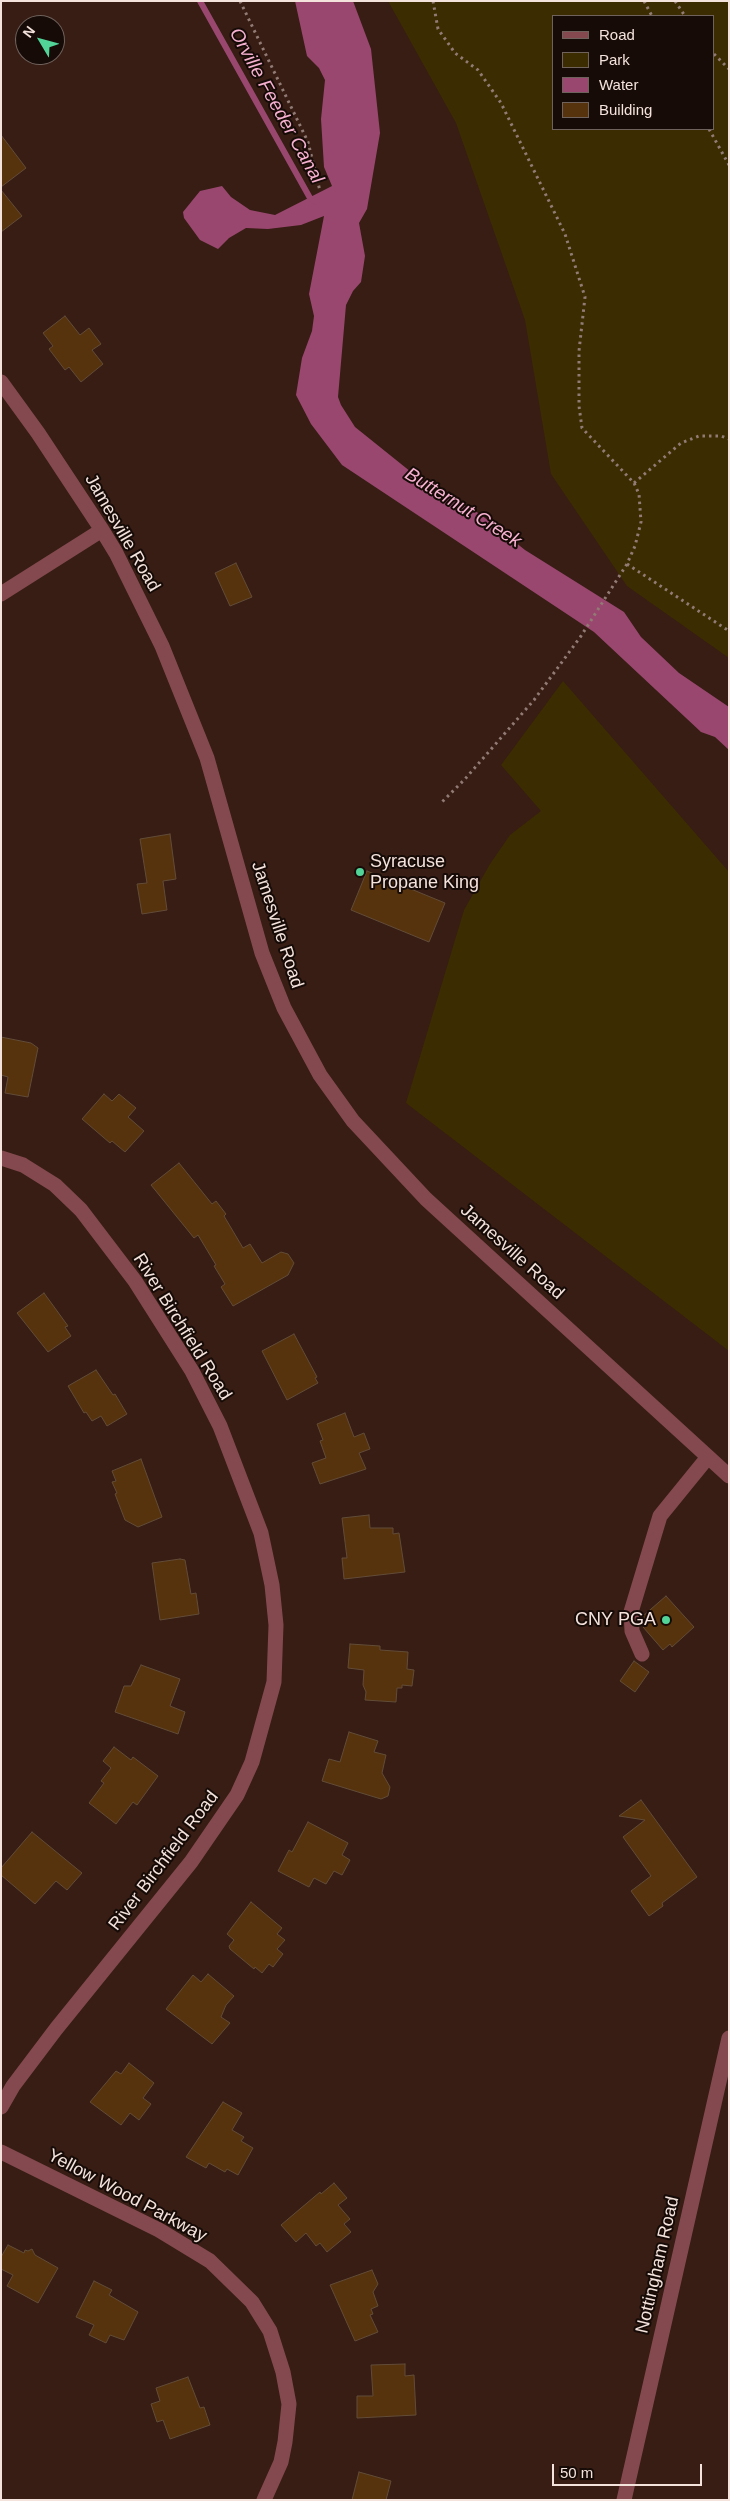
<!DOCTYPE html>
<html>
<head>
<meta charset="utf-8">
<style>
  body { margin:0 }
  #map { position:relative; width:730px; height:2501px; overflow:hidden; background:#371d14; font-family:Arial,sans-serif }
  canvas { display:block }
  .frame { position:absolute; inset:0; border:2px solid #f4e2dc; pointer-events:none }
  .legend { position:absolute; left:552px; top:15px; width:162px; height:115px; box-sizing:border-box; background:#160b07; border:1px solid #6f615c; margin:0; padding:6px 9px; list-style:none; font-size:15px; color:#f4e2dc }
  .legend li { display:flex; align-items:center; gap:10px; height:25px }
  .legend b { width:25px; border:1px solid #6f615c }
  .north { position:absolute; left:15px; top:15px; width:50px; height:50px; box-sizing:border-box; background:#160b07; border:1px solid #6f615c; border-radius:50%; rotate:307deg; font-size:14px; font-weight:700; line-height:20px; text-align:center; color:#f4e2dc }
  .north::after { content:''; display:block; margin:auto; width:18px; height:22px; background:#52d397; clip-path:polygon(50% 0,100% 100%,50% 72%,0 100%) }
  .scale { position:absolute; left:552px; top:2464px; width:150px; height:22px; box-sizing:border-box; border:2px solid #f4e2dc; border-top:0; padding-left:6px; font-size:15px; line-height:18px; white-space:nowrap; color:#f4e2dc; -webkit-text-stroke:4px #160b07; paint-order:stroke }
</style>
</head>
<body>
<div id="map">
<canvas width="730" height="2501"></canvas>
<div class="frame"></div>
<ul class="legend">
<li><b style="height:6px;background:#84494e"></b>Road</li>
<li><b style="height:14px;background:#3c2c01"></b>Park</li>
<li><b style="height:14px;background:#99476f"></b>Water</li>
<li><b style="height:14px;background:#56330d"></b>Building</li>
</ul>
<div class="north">N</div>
<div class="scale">50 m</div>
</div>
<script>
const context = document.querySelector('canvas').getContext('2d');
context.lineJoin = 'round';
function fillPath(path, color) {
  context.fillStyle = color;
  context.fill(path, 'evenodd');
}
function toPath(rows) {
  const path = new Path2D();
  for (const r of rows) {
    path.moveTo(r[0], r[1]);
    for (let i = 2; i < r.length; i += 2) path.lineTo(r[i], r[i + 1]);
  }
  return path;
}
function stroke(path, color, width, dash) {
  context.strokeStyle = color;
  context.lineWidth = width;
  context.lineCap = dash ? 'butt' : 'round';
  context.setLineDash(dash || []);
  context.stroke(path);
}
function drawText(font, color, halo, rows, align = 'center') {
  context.font = font + ' Arial,sans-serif';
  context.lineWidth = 4;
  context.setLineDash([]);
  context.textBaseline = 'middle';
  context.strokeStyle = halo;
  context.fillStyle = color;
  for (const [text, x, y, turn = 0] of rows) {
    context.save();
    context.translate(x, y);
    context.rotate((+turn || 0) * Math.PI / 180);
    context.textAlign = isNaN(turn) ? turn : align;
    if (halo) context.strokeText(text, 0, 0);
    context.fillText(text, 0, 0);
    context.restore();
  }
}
fillPath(toPath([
  [388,1,729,1,729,658,627,586,551,474,525,320,456,123],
  [554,16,714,16,714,129,554,129],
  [563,681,729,872,729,1351,406,1103,464,910,490,864,510,835,541,811,501,765]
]), '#3c2c01');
fillPath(toPath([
  [295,1,353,1,371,49,380,133,367,209,359,223,365,256,361,282,353,291,346,305,338,397,341,405,355,427,426,484,480,514,525,550,624,612,641,637,679,673,729,707,729,750,715,737,701,732,594,632,342,465,311,424,296,395,302,358,312,331,314,316,309,294,324,216,301,225,268,229,246,228,229,238,218,249,200,240,184,218,183,212,200,191,222,186,231,197,250,210,275,215,332,186,324,167,321,119,325,80,319,68,307,56]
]), '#99476f');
stroke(toPath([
  [200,1,310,198,316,202]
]), '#99476f', 6);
const building = toPath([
  [1,135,26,168,1,187,1,135],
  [1,190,22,216,1,232,1,190],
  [65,316,80,335,89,328,101,344,92,350,103,364,81,382,69,367,65,370,49,349,53,346,43,333,65,316],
  [236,563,252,597,230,606,215,573,236,563],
  [170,834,176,879,163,881,167,910,142,914,137,884,147,883,140,839,170,834],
  [367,871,445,903,429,942,351,910,367,871],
  [1,1037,31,1043,38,1048,28,1097,5,1093,8,1077,1,1075,1,1037],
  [104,1094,112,1101,119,1094,136,1108,128,1117,144,1131,125,1152,112,1141,110,1143,82,1119,104,1094],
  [179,1163,212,1204,216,1201,226,1214,224,1216,243,1248,250,1244,262,1263,281,1252,288,1254,294,1263,288,1275,233,1306,221,1287,225,1284,214,1266,216,1265,198,1235,194,1238,151,1185,179,1163],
  [44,1293,68,1326,65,1327,71,1336,48,1352,17,1313,44,1293],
  [294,1334,317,1377,315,1378,318,1383,287,1400,262,1351,294,1334],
  [96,1370,113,1395,115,1394,127,1414,107,1426,101,1416,92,1421,86,1412,84,1413,68,1386,96,1370],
  [345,1413,354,1437,364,1433,370,1449,359,1453,366,1469,320,1484,312,1463,326,1458,320,1441,323,1440,317,1424,345,1413],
  [141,1459,162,1517,138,1527,125,1520,115,1494,117,1493,112,1482,116,1481,112,1471,141,1459],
  [369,1515,370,1528,393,1528,393,1534,399,1533,405,1572,344,1579,342,1558,347,1558,342,1518,369,1515],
  [180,1559,185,1560,191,1594,196,1593,199,1614,160,1620,152,1563,180,1559],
  [666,1596,694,1627,672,1647,670,1644,663,1650,643,1627,648,1623,643,1616,666,1596],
  [350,1644,380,1646,380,1650,408,1652,407,1669,414,1670,412,1686,402,1685,402,1688,397,1688,396,1702,365,1700,366,1692,363,1685,364,1670,348,1668,350,1644],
  [634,1661,649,1672,635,1692,620,1681,634,1661],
  [141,1665,180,1679,170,1706,185,1712,178,1734,115,1712,124,1686,131,1686,141,1665],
  [349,1732,378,1741,374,1752,386,1755,382,1773,390,1787,388,1796,381,1799,322,1781,329,1759,340,1762,349,1732],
  [114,1747,131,1760,133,1757,158,1776,137,1805,133,1802,116,1824,89,1803,104,1783,101,1781,111,1768,103,1761,114,1747],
  [641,1800,697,1877,662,1903,663,1906,649,1916,631,1891,651,1876,623,1837,645,1820,619,1816,641,1800],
  [308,1822,348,1843,342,1855,350,1860,342,1875,334,1871,326,1884,314,1878,309,1887,278,1871,289,1850,292,1852,308,1822],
  [32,1832,82,1873,67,1890,56,1881,35,1904,1,1875,1,1868,32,1832],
  [251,1902,282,1928,277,1934,285,1940,277,1949,283,1954,273,1967,269,1964,262,1973,255,1967,254,1969,230,1949,229,1946,234,1940,227,1934,251,1902],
  [208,1974,234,1996,226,2005,221,2017,230,2023,212,2044,166,2009,193,1975,201,1982,208,1974],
  [129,2063,154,2083,143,2098,151,2104,139,2120,130,2113,121,2125,90,2102,116,2071,121,2074,129,2063],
  [223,2102,242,2113,232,2130,244,2137,241,2141,253,2148,238,2175,227,2169,225,2172,209,2163,206,2168,186,2157,223,2102],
  [334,2183,347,2198,338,2205,350,2219,344,2224,351,2232,327,2252,320,2243,316,2246,306,2233,296,2242,281,2225,320,2192,321,2194,334,2183],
  [8,2245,24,2253,25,2250,28,2251,32,2249,35,2255,58,2268,38,2303,7,2286,13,2275,1,2269,1,2257,8,2245],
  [372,2270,378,2284,373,2292,378,2306,371,2309,373,2314,370,2315,378,2332,355,2341,330,2285,372,2270],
  [94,2281,112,2290,109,2295,138,2312,124,2340,110,2335,106,2343,89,2335,94,2325,76,2317,94,2281],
  [405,2364,405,2376,414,2375,416,2415,357,2418,357,2396,373,2396,371,2365,405,2364],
  [188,2377,200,2408,204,2407,210,2425,170,2439,163,2420,157,2422,151,2404,160,2401,156,2388,188,2377],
  [359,2472,391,2481,386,2500,352,2500,359,2472]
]);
fillPath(building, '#56330d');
stroke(building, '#624c38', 1);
stroke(toPath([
  [240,1,308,142,320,191],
  [433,1,438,29,455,53,478,70,501,103,565,234,585,297,579,351,579,406,582,428,634,483,639,494,641,522,635,546,627,564,581,636,534,700,465,779,441,803],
  [644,1,652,16],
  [675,1,685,16],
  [714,54,729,69],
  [709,129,729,165],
  [634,483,681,443,699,436,721,436,729,439],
  [627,564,729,631]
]), '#917b74', 3, [2.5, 4]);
stroke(toPath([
  [1,382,38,433,102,530,116,553,162,646,207,758,262,953,284,1008,320,1075,353,1121,426,1199,729,1476],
  [1,594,102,530],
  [1,1158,23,1165,55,1185,81,1210,135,1281,192,1371,220,1426,261,1533,272,1585,276,1625,274,1682,252,1762,237,1795,191,1862,56,2029,13,2086,1,2107],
  [642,1654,632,1631,631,1612,660,1516,708,1457],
  [1,2152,159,2230,210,2261,252,2302,270,2331,283,2372,289,2404,285,2442,281,2462,264,2500],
  [624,2500,729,2038]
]), '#84494e', 15);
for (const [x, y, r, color] of [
  [360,872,5,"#52d397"],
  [666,1620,5,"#52d397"]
]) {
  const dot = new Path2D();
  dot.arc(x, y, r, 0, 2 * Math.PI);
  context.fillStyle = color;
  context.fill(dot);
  stroke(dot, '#160b07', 2);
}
drawText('18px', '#f4e2dc', '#160b07', [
  ["Jamesville Road",122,533,60],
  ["Jamesville Road",277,925,72],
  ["Jamesville Road",512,1252,42],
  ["River Birchfield Road",182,1327,58],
  ["River Birchfield Road",164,1861,-53],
  ["Yellow Wood Parkway",127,2196,28],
  ["Nottingham Road",658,2265,-77]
]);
drawText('18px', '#f4e2dc', '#160b07', [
  ["Syracuse",370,862],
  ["Propane King",370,883],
  ["CNY PGA",656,1620,"right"]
], 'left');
drawText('italic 19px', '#f7b1d0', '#160b07', [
  ["Orville Feeder Canal",276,106,61],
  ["Butternut Creek",463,508,32]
]);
</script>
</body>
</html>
